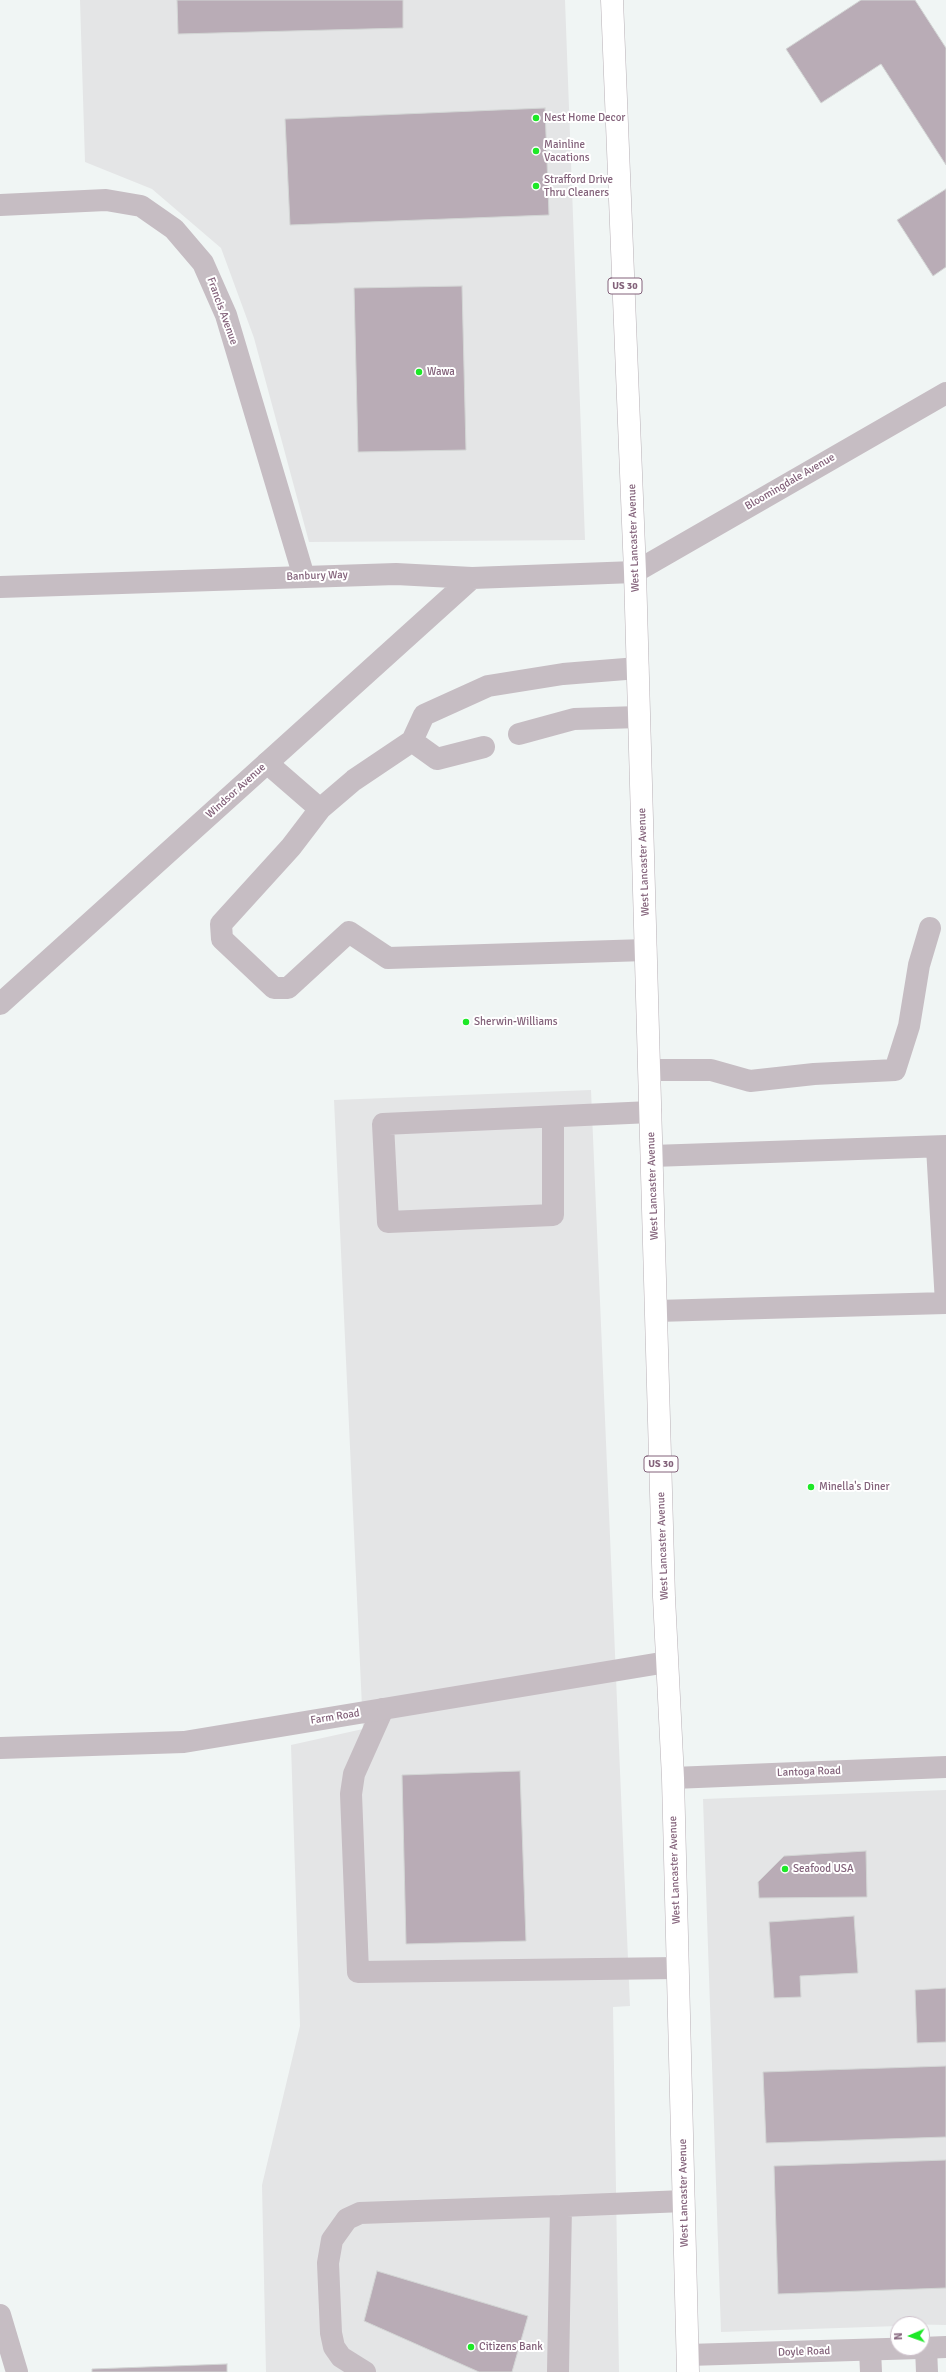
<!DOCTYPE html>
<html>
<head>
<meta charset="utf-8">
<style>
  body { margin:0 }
  #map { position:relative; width:946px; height:2372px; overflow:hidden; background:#f0f5f4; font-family:Signika,sans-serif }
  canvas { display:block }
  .north { position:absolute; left:890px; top:2316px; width:40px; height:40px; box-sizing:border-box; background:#fff; border:1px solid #cdc0ca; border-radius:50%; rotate:268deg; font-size:11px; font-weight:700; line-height:16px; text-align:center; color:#83627a }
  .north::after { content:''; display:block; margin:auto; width:14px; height:18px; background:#1de827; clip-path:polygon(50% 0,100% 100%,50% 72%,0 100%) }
</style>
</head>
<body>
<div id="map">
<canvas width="946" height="2372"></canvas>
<div class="north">N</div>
</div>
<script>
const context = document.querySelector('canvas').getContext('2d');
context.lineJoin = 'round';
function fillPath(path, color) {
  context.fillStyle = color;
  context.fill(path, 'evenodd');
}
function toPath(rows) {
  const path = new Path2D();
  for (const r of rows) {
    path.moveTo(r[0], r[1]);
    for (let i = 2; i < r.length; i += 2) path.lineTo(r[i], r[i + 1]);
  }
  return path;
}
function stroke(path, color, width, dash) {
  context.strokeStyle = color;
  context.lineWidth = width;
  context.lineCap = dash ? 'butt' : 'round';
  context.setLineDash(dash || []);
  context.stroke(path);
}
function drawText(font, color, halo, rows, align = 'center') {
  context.font = font + ' Signika,sans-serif';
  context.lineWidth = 4;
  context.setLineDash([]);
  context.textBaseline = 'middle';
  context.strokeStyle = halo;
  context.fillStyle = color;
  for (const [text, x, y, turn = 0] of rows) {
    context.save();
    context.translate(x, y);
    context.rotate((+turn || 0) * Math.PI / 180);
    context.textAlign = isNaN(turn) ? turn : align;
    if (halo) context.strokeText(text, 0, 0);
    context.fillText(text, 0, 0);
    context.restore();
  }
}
fillPath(toPath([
  [80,0,565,0,585,540,309,542,254,338,221,248,152,189,85,162],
  [591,1090,630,2006,613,2007,619,2372,266,2372,262,2185,300,2026,291,1745,363,1729,334,1100],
  [946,1790,946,2325,898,2324,898,2326,721,2332,703,1799]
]), '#e4e5e6');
const building = toPath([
  [177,0,403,0,403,28,178,34,177,0],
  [861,0,915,0,946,48,946,165,881,64,821,103,786,49,861,0],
  [545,108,549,215,290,225,285,119,545,108],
  [946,189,946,267,933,276,897,220,946,189],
  [462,286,466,450,358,452,354,288,462,286],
  [520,1771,526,1941,406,1944,402,1775,520,1771],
  [866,1851,867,1897,759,1898,758,1882,784,1856,866,1851],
  [854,1916,858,1973,800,1976,801,1997,774,1998,769,1922,854,1916],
  [946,1988,946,2042,917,2043,915,1990,946,1988],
  [946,2066,946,2137,766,2143,763,2072,946,2066],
  [946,2160,946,2288,778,2294,774,2166,946,2160],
  [377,2271,528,2316,512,2372,479,2372,364,2321,377,2271],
  [227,2364,227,2372,92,2372,92,2369,227,2364]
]);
fillPath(building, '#b9acb6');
stroke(building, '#d3d6d5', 1);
const highway = toPath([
  [612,0,635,572,664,1597,673,1778,688,2372]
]);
stroke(highway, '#b8b0b6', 23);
stroke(toPath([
  [519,734,574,719,639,717],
  [412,741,437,759,484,747],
  [267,763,320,809,291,847,221,924,222,939,274,988,288,988,349,932,388,958,646,950],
  [320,809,354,780,412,741,424,715,488,686,563,674,638,668],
  [649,1070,711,1070,750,1081,814,1074,895,1070,909,1026,919,965,930,928],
  [553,1117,553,1215,388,1222,383,1124,651,1112],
  [937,1147,946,1303],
  [652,1156,946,1146],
  [656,1311,946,1303],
  [383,1709,354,1774,351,1794,358,1972,678,1968],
  [926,2348,927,2372],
  [870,2350,871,2372],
  [365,2372,341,2357,334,2347,331,2333,328,2263,332,2240,347,2219,360,2213,561,2206],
  [558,2372,561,2206,684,2201]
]), '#c6bdc3', 22);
stroke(toPath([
  [0,205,106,200,141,206,174,229,203,263,226,315,304,577],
  [0,587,396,574,472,578,635,572,946,393],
  [0,1004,472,578],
  [0,1748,184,1742,667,1662],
  [673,1778,946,1767],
  [0,2315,17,2372],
  [922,2348,946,2347],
  [688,2355,920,2348]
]), '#c6bdc3', 22);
stroke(highway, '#fff', 22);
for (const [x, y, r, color] of [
  [536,118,4,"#1de827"],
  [536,151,4,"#1de827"],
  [536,186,4,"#1de827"],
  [419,372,4,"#1de827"],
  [466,1022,4,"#1de827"],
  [811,1487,4,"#1de827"],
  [785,1869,4,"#1de827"],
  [471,2347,4,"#1de827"]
]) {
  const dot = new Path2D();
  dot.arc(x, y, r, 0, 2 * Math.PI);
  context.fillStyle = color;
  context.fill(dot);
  stroke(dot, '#fff', 1.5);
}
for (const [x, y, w] of [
  [625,286,34],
  [661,1464,34]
]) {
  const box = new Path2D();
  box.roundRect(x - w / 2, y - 8, w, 16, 3);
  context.fillStyle = '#fff';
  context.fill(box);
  stroke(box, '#83627a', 1);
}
drawText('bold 10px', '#83627a', null, [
  ["US 30",625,286],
  ["US 30",661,1464]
]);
drawText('11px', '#83627a', '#fff', [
  ["Nest Home Decor",544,118],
  ["Mainline",544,145],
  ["Vacations",544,158],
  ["Strafford Drive",544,180],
  ["Thru Cleaners",544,193],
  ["Wawa",427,372],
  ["Sherwin-Williams",474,1022],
  ["Minella's Diner",819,1487],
  ["Seafood USA",793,1869],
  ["Citizens Bank",479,2347]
], 'left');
drawText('11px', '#83627a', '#fff', [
  ["Francis Avenue",222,311,70],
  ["Bloomingdale Avenue",790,482,-30],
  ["West Lancaster Avenue",634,538,-92],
  ["Banbury Way",317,576,-2],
  ["Windsor Avenue",236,791,-42],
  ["West Lancaster Avenue",644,862,-92],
  ["West Lancaster Avenue",653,1186,-92],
  ["West Lancaster Avenue",663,1546,-92],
  ["Farm Road",335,1717,-9],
  ["Lantoga Road",809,1772,-2],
  ["West Lancaster Avenue",675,1870,-92],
  ["West Lancaster Avenue",684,2193,-91],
  ["Doyle Road",804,2352,-2]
]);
</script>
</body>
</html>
